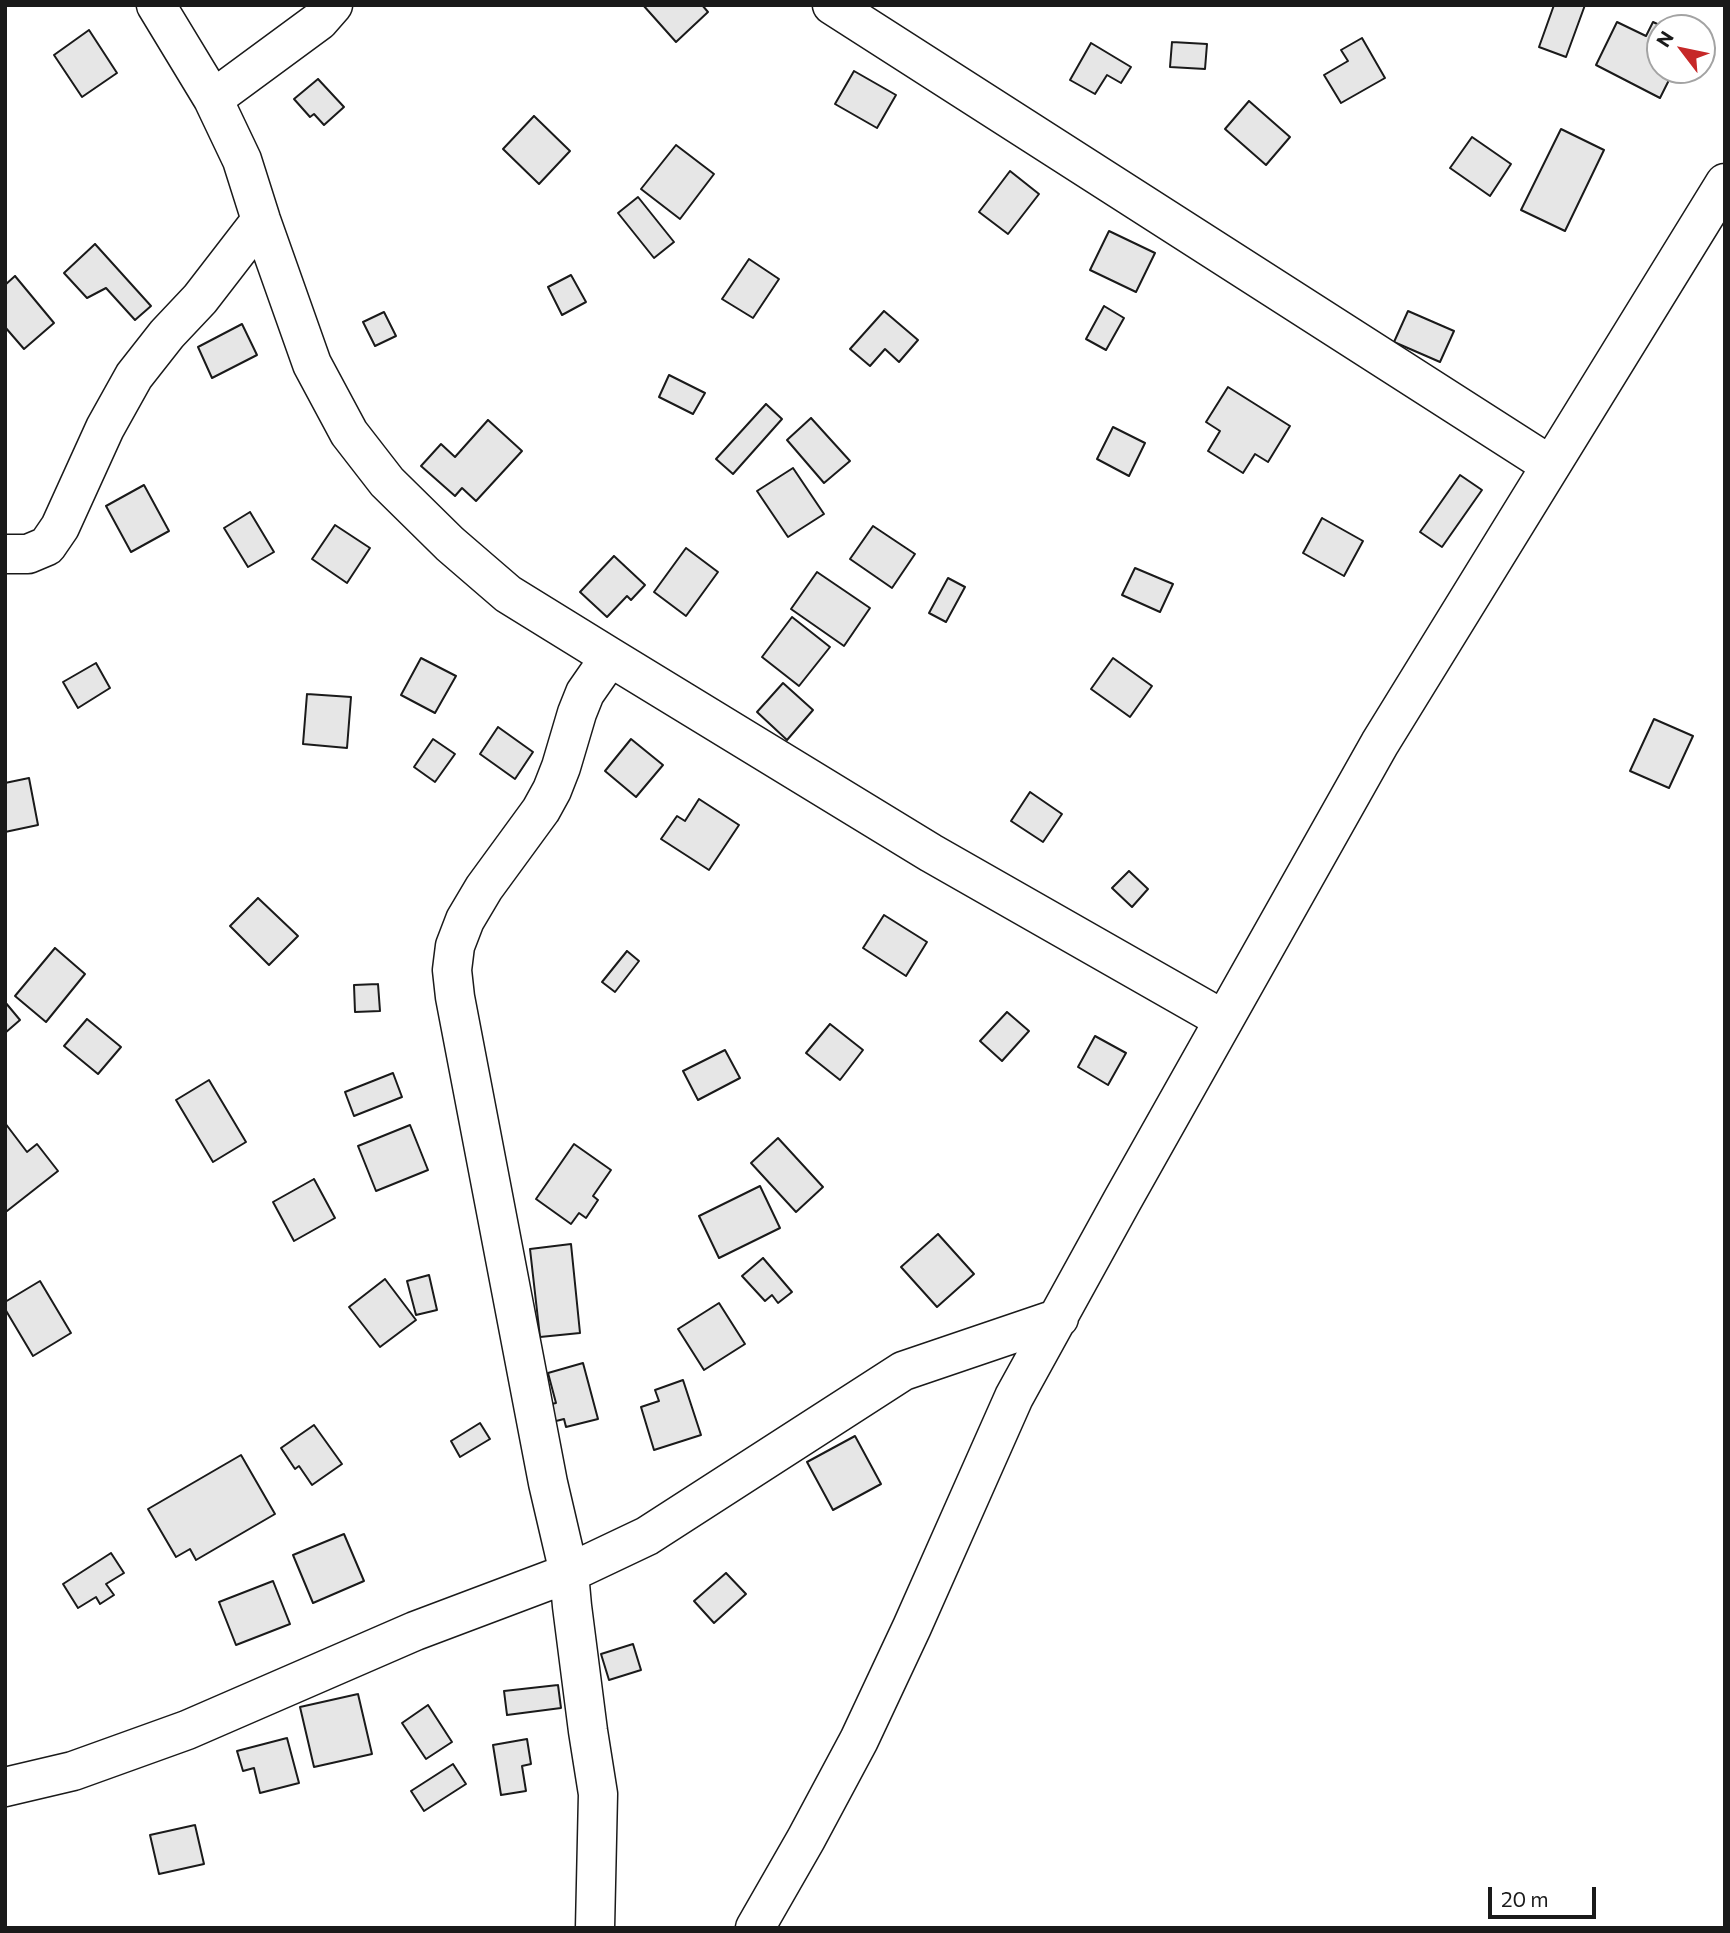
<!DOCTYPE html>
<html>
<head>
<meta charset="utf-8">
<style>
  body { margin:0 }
  #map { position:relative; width:1730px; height:1933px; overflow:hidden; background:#fff; font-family:Commissioner,sans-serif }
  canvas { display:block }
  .frame { position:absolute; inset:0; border:7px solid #1a1a1a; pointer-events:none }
  .north { position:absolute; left:1646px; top:14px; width:70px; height:70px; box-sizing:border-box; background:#fff; border:2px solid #a3a3a3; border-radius:50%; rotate:302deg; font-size:19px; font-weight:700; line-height:28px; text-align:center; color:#1a1a1a }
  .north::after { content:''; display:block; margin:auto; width:24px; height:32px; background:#c62828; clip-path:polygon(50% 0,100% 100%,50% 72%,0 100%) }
  .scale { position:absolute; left:1488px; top:1887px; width:108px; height:32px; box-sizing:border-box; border:4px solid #1a1a1a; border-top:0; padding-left:9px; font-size:21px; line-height:24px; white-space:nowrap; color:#1a1a1a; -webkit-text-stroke:5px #fff; paint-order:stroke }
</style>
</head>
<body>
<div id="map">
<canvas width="1730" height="1933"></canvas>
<div class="frame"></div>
<div class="north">N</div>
<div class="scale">20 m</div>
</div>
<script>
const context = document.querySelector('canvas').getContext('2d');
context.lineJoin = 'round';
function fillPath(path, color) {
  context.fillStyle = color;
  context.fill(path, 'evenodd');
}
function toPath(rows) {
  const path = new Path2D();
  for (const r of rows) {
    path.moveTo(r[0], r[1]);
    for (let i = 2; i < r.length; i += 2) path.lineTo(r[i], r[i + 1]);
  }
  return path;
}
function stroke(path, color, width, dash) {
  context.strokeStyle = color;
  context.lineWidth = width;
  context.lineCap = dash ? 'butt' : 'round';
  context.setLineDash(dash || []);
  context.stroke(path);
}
const building = toPath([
  [643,5,702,5,708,12,676,42,643,5],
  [1554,5,1585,5,1566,57,1539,47,1554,5],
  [1617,22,1646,36,1653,22,1666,28,1660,28,1660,70,1674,70,1660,98,1596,65,1617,22],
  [89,30,117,73,82,97,54,55,89,30],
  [1362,38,1385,78,1341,103,1324,75,1348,61,1341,50,1362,38],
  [1172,42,1207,44,1205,69,1170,67,1172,42],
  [1091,43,1131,67,1121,83,1107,75,1095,94,1070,80,1091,43],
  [854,71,896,95,877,128,835,104,854,71],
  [318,79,344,107,324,125,314,114,310,117,294,99,318,79],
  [1249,101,1290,137,1266,165,1225,129,1249,101],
  [534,116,570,151,539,184,503,149,534,116],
  [1561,129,1604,150,1565,231,1521,210,1561,129],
  [1472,137,1511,164,1490,196,1450,168,1472,137],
  [676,145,714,174,680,219,641,189,676,145],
  [1010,171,1039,194,1008,234,979,212,1010,171],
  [638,197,674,242,654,258,618,213,638,197],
  [1109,231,1155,253,1136,292,1090,270,1109,231],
  [95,244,151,306,135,320,106,288,87,298,64,273,95,244],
  [749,259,779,279,753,318,722,299,749,259],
  [571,275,586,302,562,315,548,287,571,275],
  [15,276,54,323,24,349,5,327,5,285,15,276],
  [1104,306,1124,318,1106,350,1086,339,1104,306],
  [884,311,918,340,899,362,885,349,870,366,850,349,884,311],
  [1408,311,1454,331,1440,362,1394,342,1408,311],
  [384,312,396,336,375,346,363,322,384,312],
  [242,324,257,355,212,378,198,347,242,324],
  [669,375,705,393,693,414,659,397,669,375],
  [1228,387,1290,426,1268,462,1255,454,1243,473,1208,451,1220,431,1206,422,1228,387],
  [766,404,782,419,733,474,716,459,766,404],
  [811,418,850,461,824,483,787,440,811,418],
  [488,420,522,451,476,501,462,488,455,496,421,466,441,444,455,457,488,420],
  [1113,427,1145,443,1129,476,1097,459,1113,427],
  [793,468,824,514,788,537,757,491,793,468],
  [1460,475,1482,490,1442,547,1420,532,1460,475],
  [144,485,169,531,131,552,106,506,144,485],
  [250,512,274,552,248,567,224,528,250,512],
  [1322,518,1363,541,1344,576,1303,553,1322,518],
  [335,525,370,548,347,583,312,559,335,525],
  [873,526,915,554,892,588,850,559,873,526],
  [686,548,718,572,686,616,654,592,686,548],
  [614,556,645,585,631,600,627,596,607,617,580,592,614,556],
  [1135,568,1173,584,1160,612,1122,595,1135,568],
  [817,572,870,608,844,646,791,609,817,572],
  [948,578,965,587,946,622,929,613,948,578],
  [792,617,830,647,799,686,762,657,792,617],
  [421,658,456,676,435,713,401,695,421,658],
  [1113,658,1152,686,1130,717,1091,689,1113,658],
  [96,663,110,688,78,708,63,682,96,663],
  [783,683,813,710,787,740,757,712,783,683],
  [307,694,351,697,347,748,303,744,307,694],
  [1654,719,1693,736,1669,788,1630,771,1654,719],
  [498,727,533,752,515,779,480,754,498,727],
  [433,739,455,754,435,782,414,767,433,739],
  [631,739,663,765,636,797,605,771,631,739],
  [29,778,38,825,5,832,5,783,29,778],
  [1030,792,1062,814,1043,842,1011,821,1030,792],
  [699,799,739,825,709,870,661,839,677,816,685,821,699,799],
  [1129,871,1148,889,1132,907,1112,888,1129,871],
  [258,898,298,936,269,965,230,926,258,898],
  [884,915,927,942,906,976,863,948,884,915],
  [55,948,85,974,46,1022,15,996,55,948],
  [627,951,639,961,615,992,602,982,627,951],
  [378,984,380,1011,355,1012,354,985,378,984],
  [5,1002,20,1020,5,1033,5,1002],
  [1007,1012,1029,1031,1002,1061,980,1041,1007,1012],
  [87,1019,121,1047,98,1074,64,1046,87,1019],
  [830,1024,863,1050,840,1080,806,1053,830,1024],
  [1095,1036,1126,1053,1108,1085,1078,1067,1095,1036],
  [725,1050,740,1078,698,1100,683,1071,725,1050],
  [393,1073,402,1097,354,1116,345,1092,393,1073],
  [209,1080,246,1142,213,1162,176,1100,209,1080],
  [5,1123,27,1152,37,1144,58,1171,7,1211,5,1209,5,1123],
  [410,1125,428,1170,376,1191,358,1146,410,1125],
  [778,1138,823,1187,796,1212,751,1163,778,1138],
  [574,1144,611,1170,593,1196,598,1200,586,1218,579,1213,571,1224,536,1199,574,1144],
  [314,1179,335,1218,294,1241,273,1202,314,1179],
  [760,1186,780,1228,719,1258,699,1216,760,1186],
  [938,1234,974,1274,937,1307,901,1267,938,1234],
  [571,1244,580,1333,540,1337,530,1249,571,1244],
  [763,1258,792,1292,778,1303,772,1295,765,1301,742,1276,763,1258],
  [429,1275,437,1310,416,1315,407,1281,429,1275],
  [385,1279,416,1320,380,1347,349,1307,385,1279],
  [40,1281,71,1333,33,1356,5,1309,5,1302,40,1281],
  [719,1303,745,1344,704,1370,678,1329,719,1303],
  [583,1363,598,1419,566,1427,564,1419,552,1422,547,1405,556,1403,548,1373,583,1363],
  [683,1380,701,1435,654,1450,641,1407,659,1401,655,1390,683,1380],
  [480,1423,490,1439,460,1457,451,1441,480,1423],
  [314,1425,342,1464,312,1485,299,1466,295,1469,281,1448,314,1425],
  [855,1436,881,1484,833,1510,807,1462,855,1436],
  [241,1455,275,1514,196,1560,190,1549,176,1557,148,1509,241,1455],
  [344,1534,364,1581,313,1603,293,1555,344,1534],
  [111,1553,124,1573,106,1584,114,1595,100,1604,96,1597,78,1608,63,1584,111,1553],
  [726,1573,746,1594,714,1623,694,1601,726,1573],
  [273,1581,290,1624,236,1645,219,1602,273,1581],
  [633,1644,641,1670,609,1680,601,1654,633,1644],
  [558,1685,561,1708,507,1715,504,1691,558,1685],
  [358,1694,372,1754,314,1767,300,1707,358,1694],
  [428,1705,452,1742,426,1759,402,1723,428,1705],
  [287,1738,299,1783,260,1793,254,1768,243,1771,237,1751,287,1738],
  [527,1739,531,1764,522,1766,526,1791,501,1795,493,1745,527,1739],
  [453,1764,466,1784,424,1811,411,1791,453,1764],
  [195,1825,204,1864,159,1874,150,1835,195,1825]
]);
fillPath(building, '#e6e6e6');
stroke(building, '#1a1a1a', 2);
const minor = toPath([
  [156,5,213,99,242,160,261,220,312,364,349,433,387,482,450,544,508,594,610,657,931,853,1224,1020],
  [832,5,1550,465],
  [213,99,319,21,333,5],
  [5,554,28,554,47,546,60,527,105,428,134,376,167,334,200,299,261,220],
  [5,1787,73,1771,187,1730,415,1631,569,1573,647,1536,903,1371,1059,1318],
  [595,1928,598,1794,588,1731,572,1606,569,1573,548,1483,455,997,452,970,455,946,465,920,484,888,541,810,552,790,561,767,577,713,585,693,610,657],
  [755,1928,806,1839,859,1740,912,1627,1014,1397,1122,1201,1380,743,1725,183]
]);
stroke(minor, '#1a1a1a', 41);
stroke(minor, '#fff', 38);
</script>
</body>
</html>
